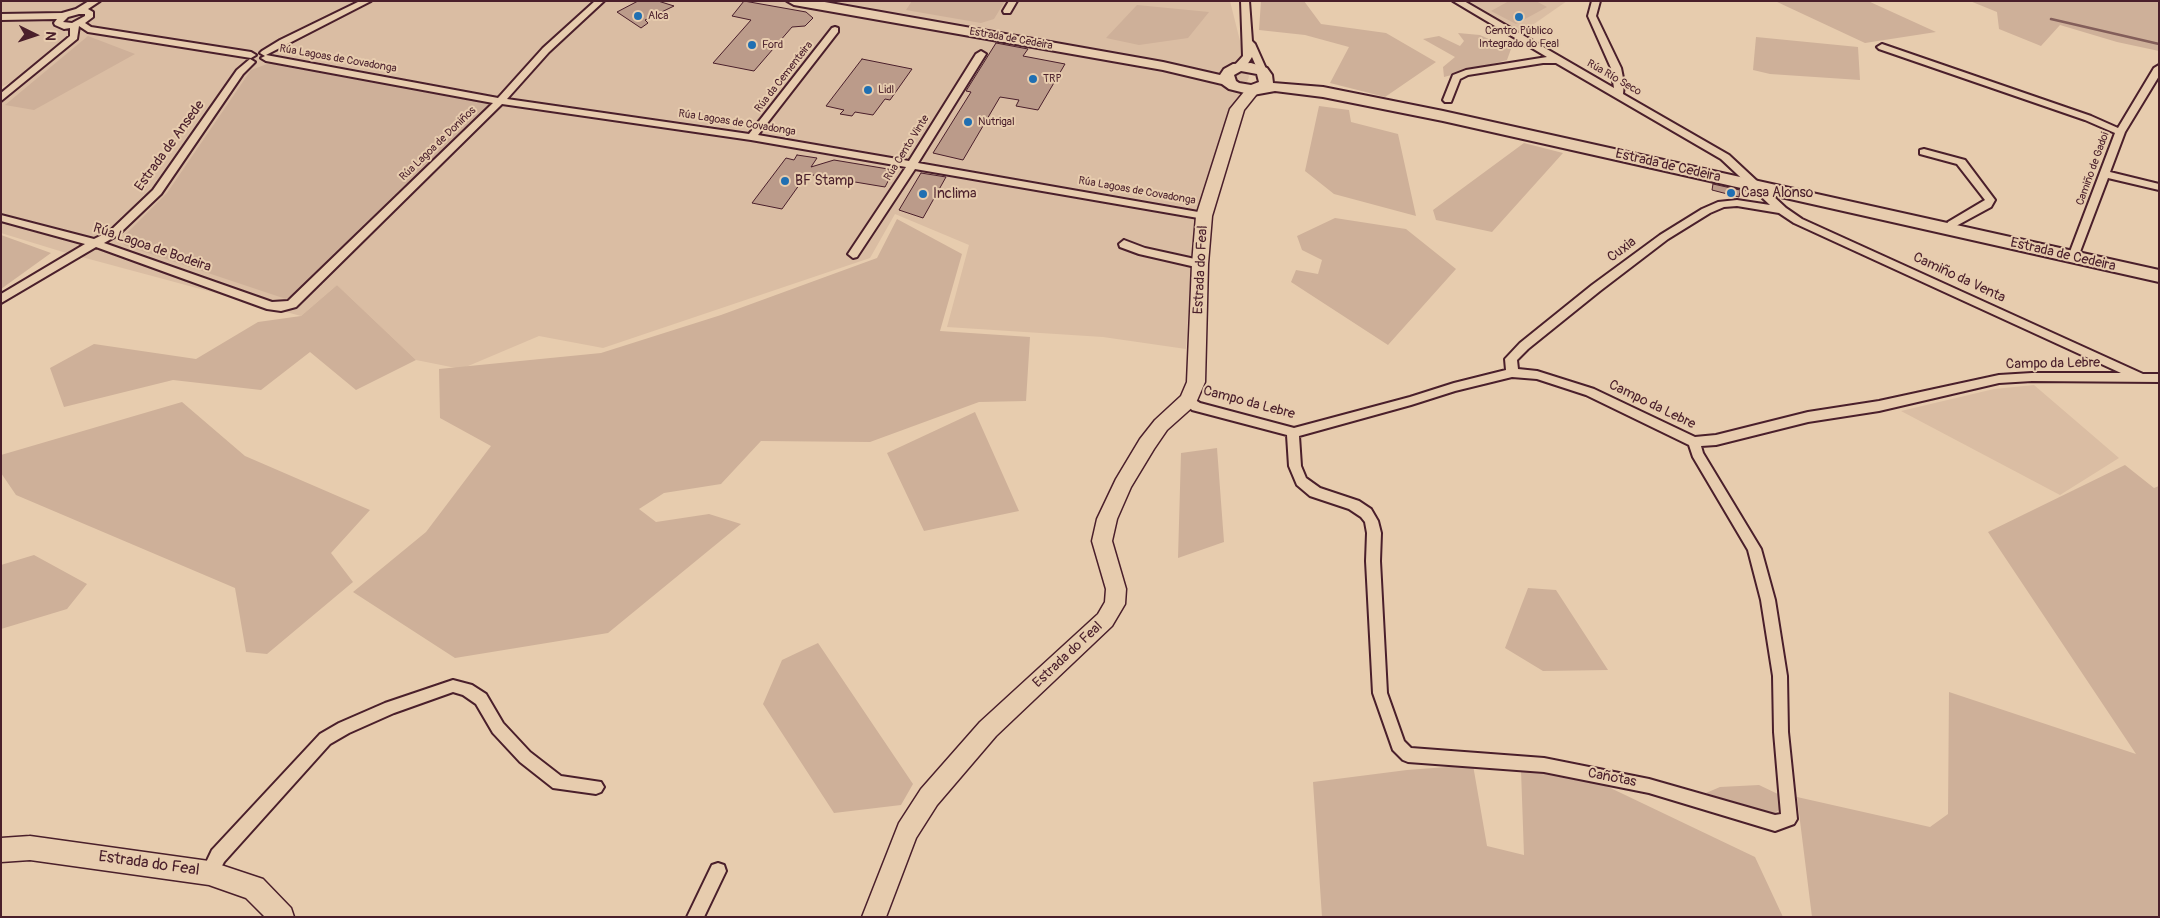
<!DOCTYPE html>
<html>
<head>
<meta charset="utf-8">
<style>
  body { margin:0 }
  #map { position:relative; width:2160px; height:918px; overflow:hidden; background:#e7ccae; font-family:Pangolin,sans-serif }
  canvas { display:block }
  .frame { position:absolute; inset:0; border:2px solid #4a1f2b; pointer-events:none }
  .north { position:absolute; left:10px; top:10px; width:50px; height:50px; -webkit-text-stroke:4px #e7ccae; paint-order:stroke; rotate:94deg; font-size:14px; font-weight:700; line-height:20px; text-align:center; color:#4a1f2b }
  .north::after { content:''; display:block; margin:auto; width:18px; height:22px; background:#4a1f2b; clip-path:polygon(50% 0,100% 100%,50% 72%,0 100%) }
</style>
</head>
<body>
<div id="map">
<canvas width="2160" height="918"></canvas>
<div class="frame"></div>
<div class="north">N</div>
</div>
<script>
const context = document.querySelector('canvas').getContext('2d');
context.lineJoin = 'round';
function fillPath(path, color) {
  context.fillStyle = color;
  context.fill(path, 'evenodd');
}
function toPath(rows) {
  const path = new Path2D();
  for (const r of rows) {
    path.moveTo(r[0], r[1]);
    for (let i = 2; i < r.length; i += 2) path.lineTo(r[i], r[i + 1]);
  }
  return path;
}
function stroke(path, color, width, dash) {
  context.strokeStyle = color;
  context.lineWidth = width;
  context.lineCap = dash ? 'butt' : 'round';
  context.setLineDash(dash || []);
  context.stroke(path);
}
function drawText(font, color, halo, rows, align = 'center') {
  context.font = font + ' Pangolin,sans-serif';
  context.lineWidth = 4;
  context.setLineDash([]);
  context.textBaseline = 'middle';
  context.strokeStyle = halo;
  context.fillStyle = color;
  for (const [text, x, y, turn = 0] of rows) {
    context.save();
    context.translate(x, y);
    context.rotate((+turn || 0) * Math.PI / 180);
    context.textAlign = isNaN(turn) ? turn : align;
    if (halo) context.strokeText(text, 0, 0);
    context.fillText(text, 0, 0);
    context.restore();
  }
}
fillPath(toPath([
  [1,1,1230,1,1249,77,1241,97,1227,116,1199,206,1191,266,1186,349,1103,337,947,327,969,245,895,214,870,258,603,348,539,336,461,369,416,360,337,285,301,316,63,252,1,233,1,92,12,82,1,87],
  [1468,1,1567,1,1521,33],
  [2034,385,2119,458,2060,495,1901,411,1994,389]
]), '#dabda3');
fillPath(toPath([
  [912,1,1005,1,994,19,981,23,906,10],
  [1261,1,1304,1,1321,24,1386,33,1436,62,1385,97,1330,83,1349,47,1305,35,1259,30],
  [1509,1,1536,1,1547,7,1516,24,1491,11],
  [1775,1,1868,1,1936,32,1865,43],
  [1970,1,2159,1,2159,51,2117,42,2060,25,2041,46,1999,29,1997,12],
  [1137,5,1209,12,1188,38,1139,45,1106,38],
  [1458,33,1480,35,1511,49,1507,60,1444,77,1443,67,1455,57,1423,39,1439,36,1460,46,1464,41],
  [88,36,135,54,34,110,5,105],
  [1756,37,1858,47,1860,80,1770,74,1753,70],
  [270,63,483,100,488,104,488,108,291,296,286,299,124,245,123,241,126,234,167,193,251,70],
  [1319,106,1349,110,1351,122,1398,134,1416,216,1334,194,1305,171],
  [1524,143,1563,153,1492,232,1436,220,1433,210],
  [1335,218,1406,229,1456,269,1388,345,1291,282,1296,270,1318,274,1322,260,1302,250,1297,236],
  [897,219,962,254,940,331,1030,337,1026,401,979,402,870,442,761,441,721,484,664,493,639,509,656,522,709,514,741,524,608,633,455,658,353,592,426,532,491,446,440,418,439,369,601,353,721,315,877,258],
  [1,235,51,253,1,289],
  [337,285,416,360,356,390,310,352,261,390,173,380,64,407,50,368,94,344,196,359,258,322,301,316],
  [182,402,245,456,370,510,331,553,353,582,267,654,246,652,235,588,16,495,1,473,1,455],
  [975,412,1019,511,924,531,887,453],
  [1217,448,1224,542,1178,558,1181,453],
  [2125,465,2154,488,2159,486,2159,917,1812,917,1797,797,1930,827,1948,814,1949,692,2136,754,1988,532],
  [34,555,87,584,67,609,1,629,1,565],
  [1528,588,1556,590,1608,670,1543,671,1505,648],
  [818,643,913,784,901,805,834,813,763,704,782,660],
  [1473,765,1487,846,1524,855,1521,770,1600,783,1755,857,1783,917,1322,917,1313,782,1407,770],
  [1759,785,1780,795,1780,809,1770,817,1719,803,1706,793,1720,787]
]), '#ceb099');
stroke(toPath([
  [2051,19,2159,44]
]), '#835e5a', 2.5);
const building = toPath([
  [638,1,658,1,674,6,645,20,648,23,641,28,617,12,638,1],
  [744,1,806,12,813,18,805,26,792,27,754,71,713,63,751,20,732,16,744,1],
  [996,43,1028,49,1023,56,1065,64,1038,110,1016,106,1019,100,1000,97,963,160,933,153,971,92,966,91,996,43],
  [862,59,912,69,890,100,885,99,873,115,855,112,852,116,840,114,844,110,826,106,862,59],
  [797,155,817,158,811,167,834,160,894,170,885,187,807,174,782,209,752,203,786,158,794,160,797,155],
  [921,173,946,177,923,218,899,210,921,173],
  [1713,184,1740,190,1739,197,1712,190,1713,184]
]);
fillPath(building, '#bb9b8a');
stroke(building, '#4a1f2b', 1);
const minor = toPath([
  [89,1,100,1,88,9,93,12,93,17,85,23,91,27,251,52,256,55,251,58,88,32,79,26,77,39,1,101,1,93,70,36,70,28,64,29,55,25,54,23,57,19,1,20,1,14,62,13,76,9,89,1],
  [79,14,85,14,85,16,72,23,63,22,68,17,79,14],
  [360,1,371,1,266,55,498,98,543,48,595,1,604,1,549,52,507,99,749,134,832,28,835,27,838,28,838,32,758,135,909,161,976,54,981,51,986,54,918,163,1204,213,1209,216,1204,219,915,169,857,257,853,258,848,254,906,167,751,140,502,104,296,307,281,311,267,309,96,247,1,303,1,294,85,244,1,221,1,215,94,239,110,231,153,190,237,70,250,59,255,62,243,74,161,194,118,235,104,243,272,302,288,301,493,103,266,61,261,58,265,56,260,53,262,51,280,40,360,1],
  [1009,1,1017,1,1010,13,1004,13,1003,11,1009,1],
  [1241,1,1249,1,1252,41,1255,44,1267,71,1265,73,1259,73,1252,57,1247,65,1241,69,1238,70,1233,67,1243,56,1241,1],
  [1453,1,1464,1,1614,88,1611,68,1588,16,1592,1,1600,1,1596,16,1621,68,1624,83,1623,94,1729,155,1786,208,1802,219,2143,374,2159,374,2159,382,2032,381,1999,383,1879,411,1808,422,1716,445,1701,446,1703,453,1761,549,1775,600,1787,676,1788,732,1797,819,1794,824,1775,831,1649,793,1544,772,1408,762,1403,760,1393,750,1373,693,1366,561,1367,533,1365,522,1361,517,1349,509,1310,496,1297,485,1289,466,1287,435,1192,410,1183,400,1189,396,1200,403,1294,428,1410,397,1454,383,1506,370,1505,359,1520,343,1592,285,1660,235,1702,209,1718,202,1737,200,1770,205,1721,159,1556,63,1543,63,1468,75,1460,79,1451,102,1445,102,1443,100,1453,75,1466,70,1547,57,1453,1],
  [1737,206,1779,213,1794,223,2121,373,2032,373,1999,375,1879,401,1808,412,1716,435,1695,437,1594,389,1537,371,1518,369,1517,360,1528,349,1600,291,1668,239,1710,213,1724,207,1737,206],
  [1512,377,1537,379,1586,395,1689,445,1693,457,1748,550,1761,600,1773,676,1774,732,1781,814,1775,815,1649,779,1544,758,1411,748,1404,741,1387,693,1380,561,1381,533,1378,521,1371,509,1359,501,1320,488,1306,478,1301,466,1299,436,1411,405,1455,391,1512,377],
  [1882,44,2091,116,2118,128,2154,68,2159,65,2159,76,2125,132,2110,172,2159,184,2159,190,2108,178,2078,257,2077,260,2069,260,2068,257,2115,133,2085,120,1879,49,1877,47,1882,44],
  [1924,149,1965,160,1995,200,1991,207,1956,226,1954,230,1946,230,1945,228,1948,222,1985,200,1957,164,1920,154,1920,150,1924,149],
  [1124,240,1145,248,1204,261,1205,264,1200,268,1139,254,1120,247,1119,244,1124,240],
  [453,680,472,685,486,694,503,723,530,752,561,776,601,782,604,787,601,792,596,794,553,788,520,762,493,733,476,704,463,695,453,692,394,713,349,733,330,744,224,862,215,879,209,881,203,879,201,873,212,850,320,734,339,723,385,703,453,680],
  [718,863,724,865,726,871,704,917,687,917,712,865,718,863]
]);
const secondary = toPath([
  [1253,86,1260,90,1244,110,1212,216,1208,264,1205,382,1195,405,1167,430,1154,449,1131,487,1117,519,1112,541,1126,589,1125,604,1112,626,996,736,937,805,916,838,886,917,862,917,899,823,921,789,980,722,1098,614,1105,602,1106,589,1092,541,1097,519,1116,479,1140,439,1155,420,1181,396,1187,382,1192,264,1196,216,1230,109,1248,87,1253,86],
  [30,836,209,861,263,879,291,908,294,917,265,917,246,898,209,885,30,860,1,862,1,838,30,836]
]);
const primary = toPath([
  [787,1,819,1,1163,62,1220,75,1224,69,1233,64,1251,63,1267,68,1272,75,1273,83,1323,87,1443,111,2159,270,2159,282,1443,121,1323,97,1275,91,1253,95,1229,89,1222,84,1163,70,794,5,787,1],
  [1241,71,1257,74,1259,82,1251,85,1239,83,1236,81,1234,75,1241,71]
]);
stroke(minor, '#4a1f2b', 4);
stroke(secondary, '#4a1f2b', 3);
stroke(primary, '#4a1f2b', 4);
fillPath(minor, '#e7ccae');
fillPath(secondary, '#e7ccae');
fillPath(primary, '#e7ccae');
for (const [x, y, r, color] of [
  [638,16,5,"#1f6fb2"],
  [1519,17,5,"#1f6fb2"],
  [752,45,5,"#1f6fb2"],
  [1033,79,5,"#1f6fb2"],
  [868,90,5,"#1f6fb2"],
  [968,122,5,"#1f6fb2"],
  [785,181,5,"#1f6fb2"],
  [1731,193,5,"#1f6fb2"],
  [923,194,5,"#1f6fb2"]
]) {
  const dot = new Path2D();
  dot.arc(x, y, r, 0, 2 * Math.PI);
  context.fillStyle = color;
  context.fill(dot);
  stroke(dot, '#e7ccae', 2);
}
drawText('11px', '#4a1f2b', '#e7ccae', [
  ["Alca",648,16],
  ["Centro Público",1519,31,"center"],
  ["Integrado do Feal",1519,44,"center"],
  ["Ford",762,45],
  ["TRP",1043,79],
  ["Lidl",878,90],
  ["Nutrigal",978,122]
], 'left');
drawText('11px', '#4a1f2b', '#e7ccae', [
  ["Estrada de Cedeira",1011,39,10],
  ["Rúa Lagoas de Covadonga",338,59,10],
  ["Rúa da Cementeira",784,77,-52],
  ["Rúa Río Seco",1614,78,30],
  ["Rúa Lagoas de Covadonga",737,123,9],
  ["Rúa Lagoa de Doniños",438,144,-44],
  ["Rúa Cento Vinte",907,148,-58],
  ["Camiño de Gadoi",2093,169,-70],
  ["Rúa Lagoas de Covadonga",1137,191,10]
]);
drawText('14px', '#4a1f2b', '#e7ccae', [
  ["Estrada de Ansede",170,146,-54],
  ["Estrada de Cedeira",1668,166,13],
  ["Rúa Lagoa de Bodeira",152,248,19],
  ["Cuxia",1622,250,-37],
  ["Estrada de Cedeira",2063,255,13],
  ["Estrada do Feal",1201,270,-87],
  ["Camiño da Venta",1959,278,25],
  ["Campo da Lebre",2053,364,-1],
  ["Campo da Lebre",1249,403,15],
  ["Campo da Lebre",1652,405,26],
  ["Estrada do Feal",1068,655,-43],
  ["Cañotas",1612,778,11]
]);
drawText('14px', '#4a1f2b', '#e7ccae', [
  ["BF Stamp",795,181],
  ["Casa Alonso",1741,193],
  ["Inclima",933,194]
], 'left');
drawText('16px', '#4a1f2b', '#e7ccae', [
  ["Estrada do Feal",149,864,8]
]);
</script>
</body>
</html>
